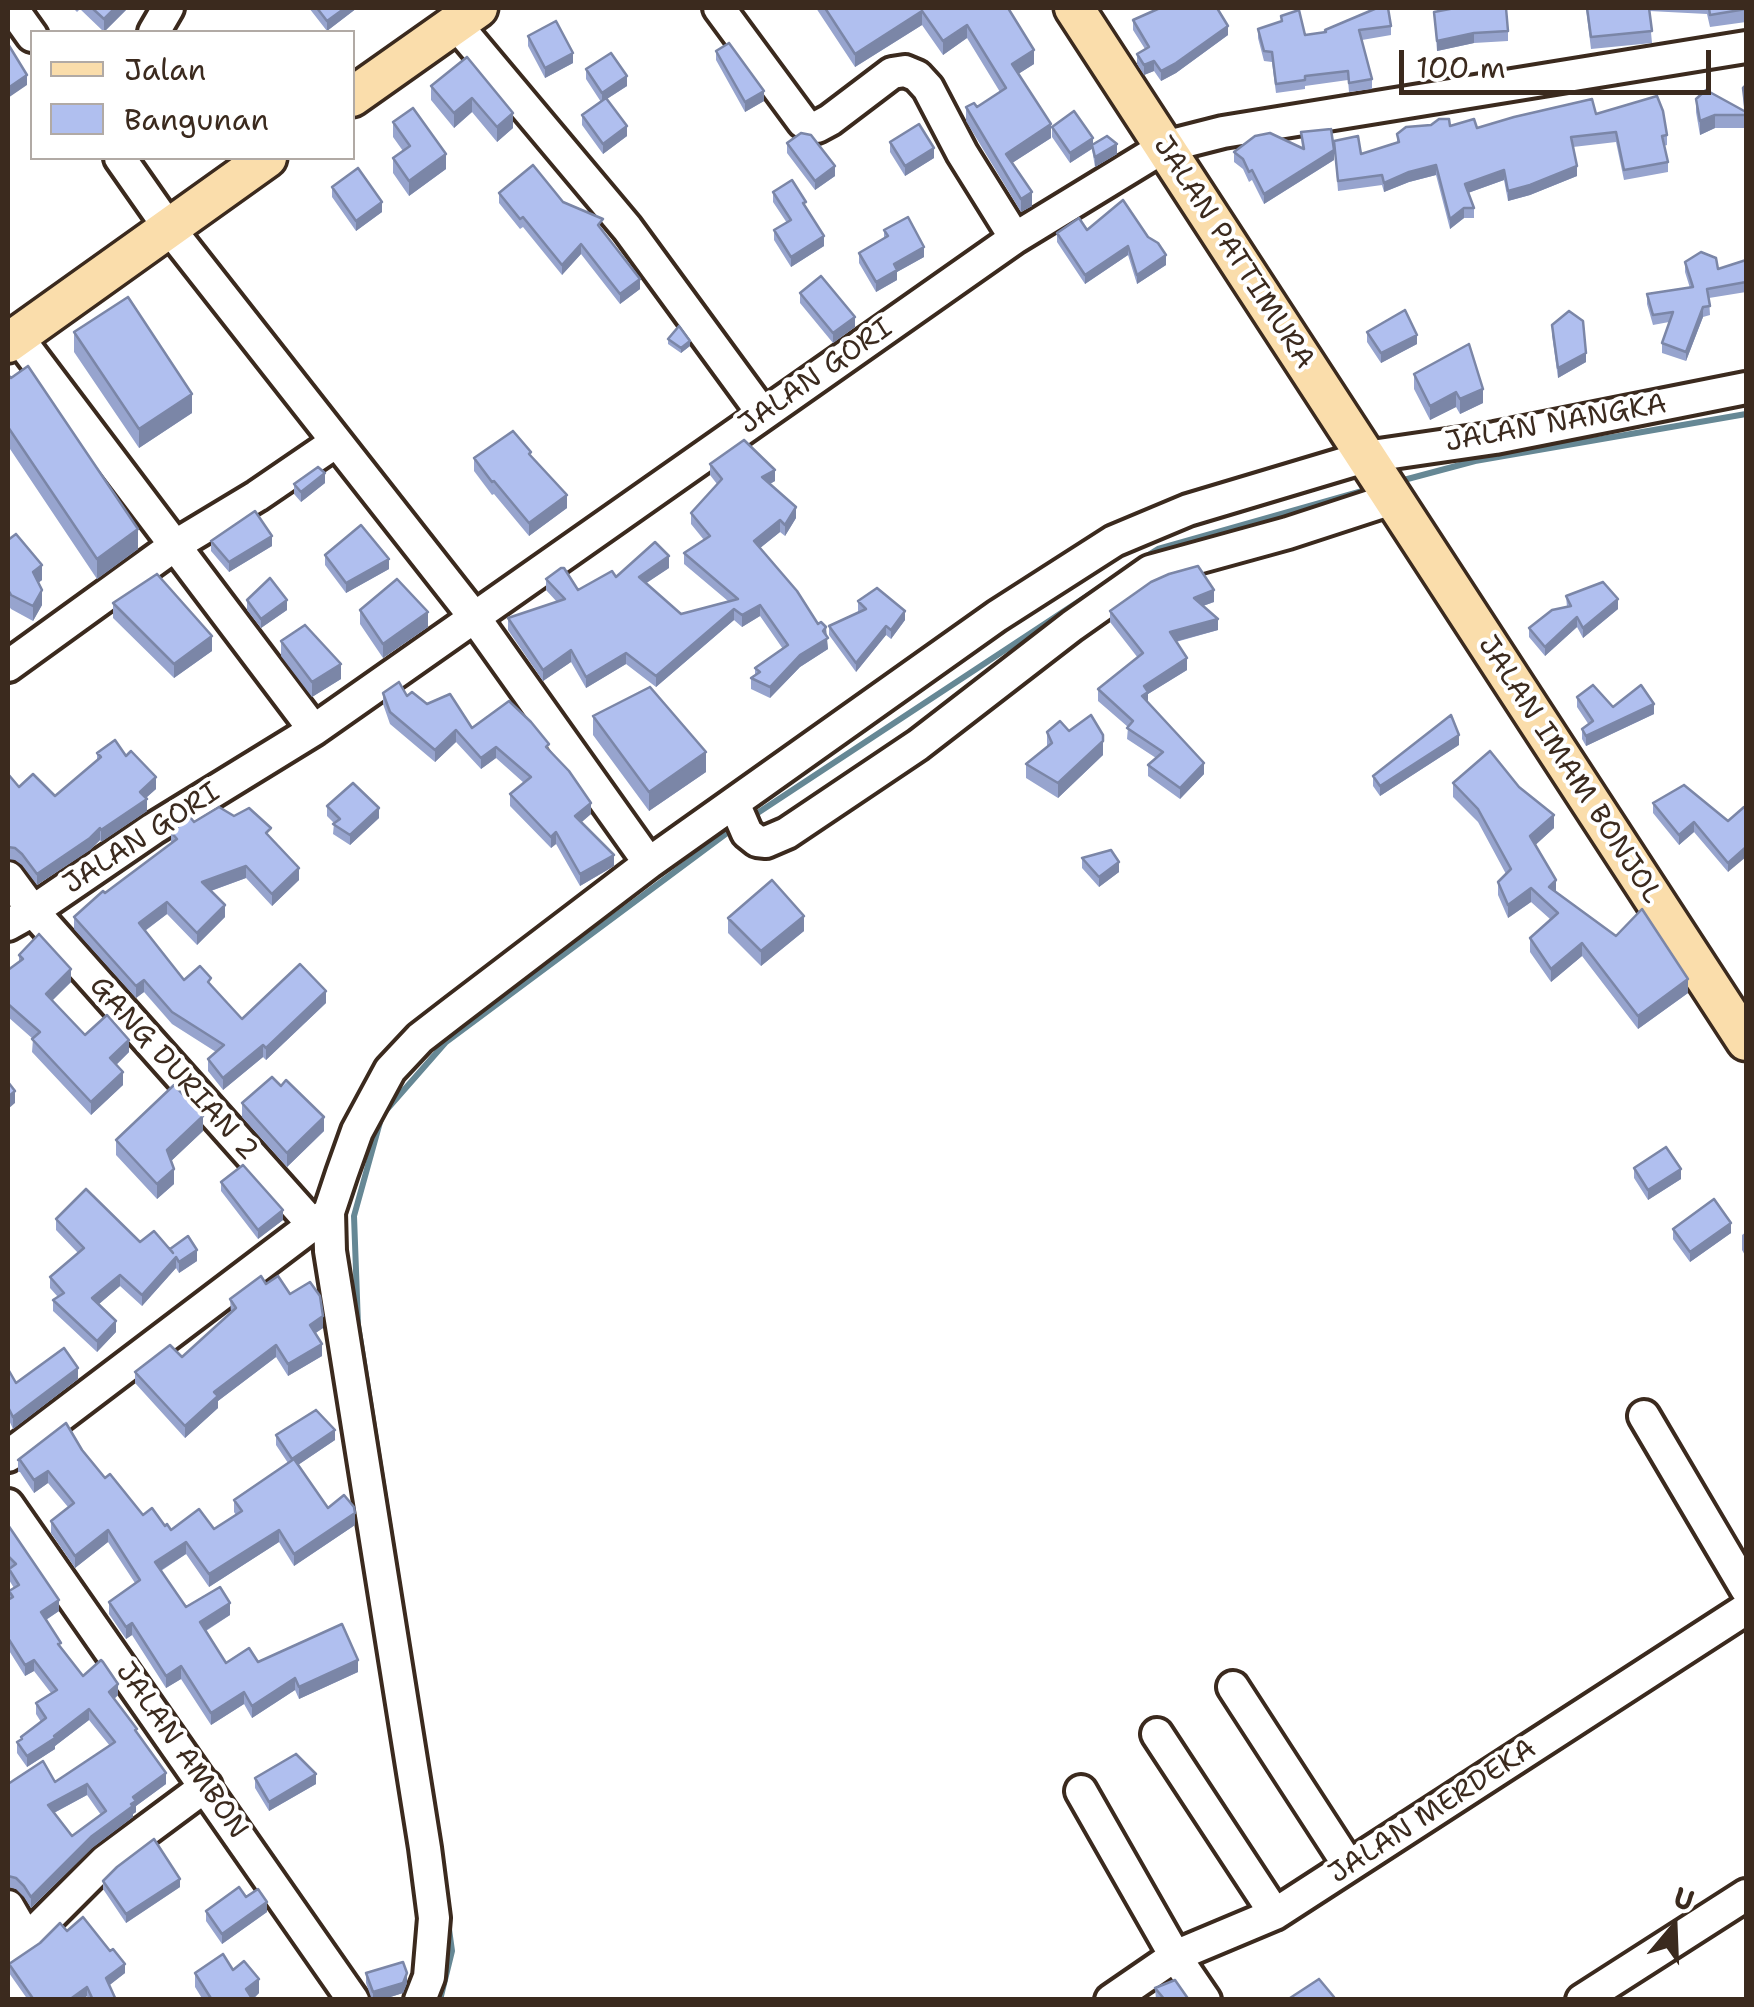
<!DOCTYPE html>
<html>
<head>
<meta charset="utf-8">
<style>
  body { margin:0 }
  #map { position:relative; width:1754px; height:2007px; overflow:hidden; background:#fff; font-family:"Shantell Sans",sans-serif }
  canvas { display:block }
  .frame { position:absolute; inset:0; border:10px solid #3b2a1e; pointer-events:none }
  .legend { position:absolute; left:30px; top:30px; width:325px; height:130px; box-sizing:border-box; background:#fff; border:2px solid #b1aaa5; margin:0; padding:12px 18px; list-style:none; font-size:30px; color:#3b2a1e }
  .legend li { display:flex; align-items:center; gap:20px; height:50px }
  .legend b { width:50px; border:2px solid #b1aaa5 }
  .north { position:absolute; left:1624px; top:1877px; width:100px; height:100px; -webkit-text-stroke:8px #fff; paint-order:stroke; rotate:19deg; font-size:28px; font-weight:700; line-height:40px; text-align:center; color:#3b2a1e }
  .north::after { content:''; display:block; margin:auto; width:35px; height:45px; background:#3b2a1e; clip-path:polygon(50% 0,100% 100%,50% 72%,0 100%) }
  .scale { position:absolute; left:1399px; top:50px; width:312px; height:45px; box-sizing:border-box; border:5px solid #3b2a1e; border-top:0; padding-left:12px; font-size:30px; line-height:35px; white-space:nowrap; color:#3b2a1e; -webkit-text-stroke:8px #fff; paint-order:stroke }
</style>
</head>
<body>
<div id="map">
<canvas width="1754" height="2007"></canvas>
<div class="frame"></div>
<ul class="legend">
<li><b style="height:12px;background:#faddab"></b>Jalan</li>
<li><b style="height:28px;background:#b0bfef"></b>Bangunan</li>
</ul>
<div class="north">U</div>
<div class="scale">100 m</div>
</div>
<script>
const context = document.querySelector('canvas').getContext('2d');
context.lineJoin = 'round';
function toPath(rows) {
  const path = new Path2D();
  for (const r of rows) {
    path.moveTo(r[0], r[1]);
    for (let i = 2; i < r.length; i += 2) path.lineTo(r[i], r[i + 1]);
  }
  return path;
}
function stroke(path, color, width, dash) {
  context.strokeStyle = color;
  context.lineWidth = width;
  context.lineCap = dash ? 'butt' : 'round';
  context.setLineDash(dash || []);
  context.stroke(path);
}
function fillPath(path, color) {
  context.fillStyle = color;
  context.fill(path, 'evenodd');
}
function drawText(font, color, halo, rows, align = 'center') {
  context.font = font + ' "Shantell Sans",sans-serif';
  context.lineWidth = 8;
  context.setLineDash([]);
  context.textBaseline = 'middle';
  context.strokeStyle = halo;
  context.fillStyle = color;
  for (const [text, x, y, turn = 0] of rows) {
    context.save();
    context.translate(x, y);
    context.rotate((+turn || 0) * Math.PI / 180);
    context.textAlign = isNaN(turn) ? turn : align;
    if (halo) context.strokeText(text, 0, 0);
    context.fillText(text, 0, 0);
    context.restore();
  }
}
stroke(toPath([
  [1400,481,1475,461,1746,414],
  [1142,559,1158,549,1373,488],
  [750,818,1128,569],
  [427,1766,358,1325,354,1216,382,1115,446,1042,735,827],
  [440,2000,452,1951,448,1922]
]), '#668895', 6);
const minor = toPath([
  [12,8,32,36],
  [719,8,803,122,809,126,817,127,830,120,892,73,905,71,917,76,928,88,962,153,1015,238],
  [455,23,627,228,763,414],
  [154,32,168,8],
  [120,158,169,228,475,618,649,863],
  [17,336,314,730],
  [8,666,174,546,257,496,336,442],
  [734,803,747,833,757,841,766,842,787,833,918,745,1072,626,1150,571,1288,533,1392,499],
  [8,877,33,911,314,1226],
  [8,925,33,911,153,829,314,730,1015,238,1164,147,1223,132,1746,47],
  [1644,1416,1746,1589],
  [8,1456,327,1214],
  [8,1505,353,2000],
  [1233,1687,1349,1866],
  [1157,1734,1275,1914],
  [1081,1791,1175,1956,1205,2000],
  [8,1906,27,1939],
  [8,1951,27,1939,105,1861,206,1786],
  [420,2000,429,1977,434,1918,425,1848,330,1251,329,1212,342,1173,357,1131,390,1070,420,1038,455,1011,649,863,997,616,1114,541,1188,510,1365,457,1495,438,1746,388],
  [1111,2000,1175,1956,1275,1914,1746,1609],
  [1582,2000,1746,1895]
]);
const major = toPath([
  [1074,8,1746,1041],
  [352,97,478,8],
  [8,343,267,158]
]);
stroke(minor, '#3b2a1e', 38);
stroke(major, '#3b2a1e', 45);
stroke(minor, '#fff', 30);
stroke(major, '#faddab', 38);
fillPath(toPath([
  [73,8,128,8,104,32,80,9,77,12],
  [309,8,357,8,327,31],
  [816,8,1012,8,1009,10,1034,64,1018,74,1051,138,1012,163,1032,206,1021,212,966,121,966,107,977,107,1000,92,967,38,943,55,922,25,855,67],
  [1586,8,1746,8,1746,22,1710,27,1707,14,1649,11,1652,43,1591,49],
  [1434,12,1508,31,1508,41,1474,43,1437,51],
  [1281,16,1305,35,1391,26,1391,35,1362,40,1372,79,1372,89,1349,92,1348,80,1305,86,1305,89,1276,93,1272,62,1264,61,1258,38,1258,29,1281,22],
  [1133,20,1228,35,1176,73,1161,81,1154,71,1144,75,1137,64,1137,54,1145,49,1133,30],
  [528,36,573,63,545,78,528,46],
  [716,51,764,101,745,112,716,60],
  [467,57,513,128,497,142,472,112,454,128,431,100,431,86],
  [586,69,627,86,607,99,627,136,603,154,582,125,582,115,601,102,586,79],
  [1746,85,1746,128,1715,128,1700,135,1696,112,1696,99,1744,111,1743,88],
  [1596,114,1667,135,1667,145,1664,146,1668,162,1668,172,1624,180,1616,142,1573,147,1577,176,1530,195,1508,201,1504,180,1468,193,1474,208,1474,218,1464,218,1450,229,1436,175,1409,182,1384,192,1382,185,1338,191,1334,141,1361,154,1397,143,1397,134,1450,126,1477,128],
  [393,122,446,169,409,196,393,173,393,158,403,151,393,137],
  [1052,127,1093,144,1117,154,1095,167,1092,149,1070,163,1052,137],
  [1301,132,1334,160,1264,204,1252,180,1249,182,1243,169,1234,162,1234,152,1302,148],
  [890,142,934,158,905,176,890,152],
  [787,143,835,176,815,190,787,153],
  [332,187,382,212,356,231,332,197],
  [773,192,806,207,824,246,791,267,774,240,774,230,787,223,773,202],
  [499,193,563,202,603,229,602,230,640,289,620,304,581,254,562,275,523,227,520,229,499,203],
  [884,230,924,257,897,272,897,280,876,292,859,263,859,253,884,238],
  [1087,230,1166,265,1137,284,1128,255,1085,284,1057,242,1057,233],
  [1746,260,1746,292,1709,298,1710,315,1703,317,1686,361,1662,353,1662,343,1669,322,1653,325,1647,304,1647,294,1690,288,1685,272,1685,262,1718,269],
  [800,293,855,327,833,343,800,303],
  [1552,325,1586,362,1558,378,1552,335],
  [74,332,192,413,139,448,74,352],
  [1367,332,1417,344,1381,363,1367,342],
  [668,339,690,346,681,353,668,344],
  [1414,374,1483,403,1460,414,1456,407,1430,420,1414,389],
  [8,375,138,549,97,579,8,446],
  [531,456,567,508,529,536,494,494,492,495,474,471,474,458],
  [710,464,775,481,770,484,796,518,785,536,780,532,760,548,826,636,828,649,800,667,770,698,751,689,751,678,755,675,755,668,783,649,760,616,742,627,734,620,656,687,626,664,586,688,571,662,543,681,508,630,508,618,557,602,546,590,546,579,578,590,616,577,669,568,646,583,681,614,728,601,684,564,684,553,704,540,691,524,691,513,717,484,710,475],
  [325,483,301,502,294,494,294,484],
  [8,540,42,580,38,583,42,605,33,621,11,609,8,605],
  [211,541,272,546,229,572,211,551],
  [325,555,389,569,346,593,325,565],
  [1566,596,1618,609,1583,638,1577,627,1545,656,1529,637,1529,628,1567,607],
  [247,600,287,610,261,628,247,610],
  [858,601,905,620,891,639,886,635,856,672,829,635,829,626,859,612,858,611],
  [1214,602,1203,606,1218,630,1176,642,1187,670,1148,694,1148,703,1204,774,1180,799,1148,776,1148,765,1156,758,1127,739,1128,727,1098,701,1098,689,1138,658,1110,622,1110,611],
  [113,603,212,651,174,678,113,618],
  [360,610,428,627,383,658,360,624],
  [281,641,341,679,312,697,281,656],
  [383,693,407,696,427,704,472,728,549,750,591,814,581,822,614,866,580,886,556,844,551,848,510,806,510,794,524,783,496,758,481,769,456,742,435,762,390,724,383,704],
  [1577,697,1613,707,1654,714,1586,746,1582,739,1582,729,1589,725,1577,707],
  [593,716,706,772,649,811,593,735],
  [1069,731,1103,755,1058,798,1026,778,1026,764,1047,747,1047,732],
  [1459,745,1380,796,1373,786,1373,776],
  [97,753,126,756,156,789,146,798,147,811,101,842,100,840,90,850,37,885,22,865,15,860,8,859,8,774,19,787,55,796,97,760],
  [1453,783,1519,787,1554,828,1535,845,1556,893,1688,993,1638,1029,1582,956,1551,982,1530,952,1530,938,1550,919,1531,902,1508,918,1498,895,1498,882,1506,874,1478,822,1453,797],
  [1653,803,1728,821,1744,807,1728,872,1694,832,1679,845,1653,813],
  [327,806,379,818,350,845,333,834,334,823,327,816],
  [194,822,271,838,299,880,272,906,246,878,211,891,225,917,197,945,167,914,145,931,184,980,211,986,242,1019,326,1003,266,1060,263,1057,223,1090,208,1071,208,1059,216,1052,172,1024,144,992,136,998,74,929,74,917,171,844,171,832],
  [1082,858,1119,872,1099,887,1082,868],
  [728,918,804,931,761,966,728,933],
  [19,955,71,982,52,1000,85,1035,129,1052,116,1065,123,1085,91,1115,32,1052,33,1039,8,1017,8,970,19,963],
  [281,1086,324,1131,287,1167,242,1117,242,1103],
  [203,1131,171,1161,174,1184,157,1199,116,1155,116,1140],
  [1634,1168,1681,1179,1648,1200,1634,1178],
  [221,1182,283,1220,258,1239,221,1191],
  [56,1219,170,1250,197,1261,179,1273,176,1268,142,1306,120,1286,99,1304,116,1332,97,1352,53,1311,53,1300,58,1297,50,1288,50,1277,78,1253,56,1230],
  [1673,1229,1731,1233,1690,1262,1673,1239],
  [1746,1232,1746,1257,1742,1250,1742,1235],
  [266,1284,290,1294,323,1328,315,1333,322,1356,288,1376,276,1357,218,1401,218,1408,185,1438,135,1383,135,1372,182,1357,231,1313,230,1299],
  [8,1369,16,1383,78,1379,13,1429,8,1418],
  [276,1435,335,1440,298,1465,328,1508,355,1525,294,1566,279,1542,209,1587,186,1554,161,1571,186,1607,230,1615,206,1631,226,1663,258,1662,358,1672,299,1699,295,1690,252,1718,244,1704,211,1725,181,1679,166,1688,132,1635,126,1639,109,1614,109,1602,135,1583,108,1542,75,1568,51,1533,51,1521,68,1507,48,1483,34,1493,20,1472,18,1472,18,1460,82,1450,105,1478,143,1515,171,1530,214,1529,236,1515,234,1512,234,1500,288,1463,276,1445],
  [8,1525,59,1611,46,1620,61,1647,83,1676,118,1695,114,1699,137,1733,166,1784,136,1806,136,1812,133,1814,133,1817,92,1848,31,1908,24,1897,16,1889,8,1887,8,1784,55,1782,110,1746,89,1720,55,1746,55,1749,27,1767,17,1753,17,1742,21,1740,21,1737,41,1722,36,1714,36,1703,51,1693,34,1671,25,1676,8,1649,8,1600,9,1599,9,1591,14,1588,9,1580],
  [87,1795,101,1815,72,1836,54,1813],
  [255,1778,316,1784,269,1811,255,1788],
  [103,1881,180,1887,126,1923,103,1889],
  [246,1897,267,1912,222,1944,206,1921,206,1911],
  [67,1931,125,1973,109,1985,116,2000,88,2000,87,1996,82,2000,28,2000,9,1973,9,1964],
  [233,1970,259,1993,253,2000,203,2000,195,1987,195,1973],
  [366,1973,407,1983,403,1993,381,2000,372,2000,366,1983],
  [1155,1988,1189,2000,1156,2000]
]), '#97a4ce');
fillPath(toPath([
  [115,8,128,8,104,32,104,19],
  [345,8,357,8,327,31,327,21],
  [922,11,922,25,855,67,855,54],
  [967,25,967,38,943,55,943,41],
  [1228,26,1228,35,1176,73,1161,81,1161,71],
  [1474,33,1474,43,1437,51,1437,41],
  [1034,50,1034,64,1012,78,1012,64],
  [573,53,573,63,545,78,545,68],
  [1154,61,1154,71,1144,75,1144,65],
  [27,75,27,85,8,98,8,88],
  [627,76,627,86,602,102,602,93],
  [764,91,764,101,745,112,745,102],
  [472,98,472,112,454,128,454,113],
  [513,113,513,128,497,142,497,127],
  [1715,115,1715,128,1700,135,1700,121],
  [1051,124,1051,138,1006,167,1006,154],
  [627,126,627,136,603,154,603,144],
  [1093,138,1093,148,1070,163,1070,153],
  [1117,144,1117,154,1095,167,1095,157],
  [934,148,934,158,905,176,905,166],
  [1334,150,1334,160,1264,204,1264,194],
  [446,154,446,169,409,196,409,181],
  [1436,165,1436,175,1409,182,1384,192,1384,183,1409,172],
  [835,166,835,176,815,190,815,181],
  [1577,166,1577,176,1530,195,1508,201,1508,191],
  [1504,170,1504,180,1465,194,1465,184],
  [1032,192,1032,206,1021,212,1021,199],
  [382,202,382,212,356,231,356,221],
  [1464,208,1464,218,1450,229,1450,219],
  [824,236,824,246,791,267,791,257],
  [581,244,581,254,562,275,562,265],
  [1128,246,1128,255,1085,284,1085,275],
  [924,247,924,257,897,272,897,280,876,292,876,282,894,264],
  [1166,255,1166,265,1137,284,1137,275],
  [640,279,640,289,620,304,620,294],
  [1703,307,1703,317,1686,361,1686,352],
  [855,317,855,327,833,343,833,333],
  [1417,335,1417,344,1381,363,1381,353],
  [690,341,690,346,681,353,681,348],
  [1586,353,1586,362,1558,378,1558,368],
  [1483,389,1483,403,1460,414,1460,399],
  [1456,392,1456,407,1430,420,1430,406],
  [192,394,192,413,139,448,139,429],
  [775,470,775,481,762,488,762,477],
  [325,473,325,483,301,502,301,492],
  [567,495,567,508,529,536,529,523],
  [796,507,796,518,785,536,785,525],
  [780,520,780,532,754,553,754,541],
  [138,529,138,549,97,579,97,559],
  [272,536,272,546,229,572,229,562],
  [669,556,669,568,639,588,639,577],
  [389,559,389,569,346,593,346,583],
  [42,565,42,580,33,587,33,572],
  [42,590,42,605,33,621,33,606],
  [1214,590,1214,602,1194,609,1194,598],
  [1618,599,1618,609,1583,638,1583,628],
  [287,600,287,610,261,628,261,619],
  [760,605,760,616,742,627,742,615],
  [734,609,734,620,656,687,656,676],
  [905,611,905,620,891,639,891,630],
  [428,612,428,627,383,658,383,644],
  [1577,617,1577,627,1545,656,1545,647],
  [1218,619,1218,630,1170,643,1170,632],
  [886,626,886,635,856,672,856,663],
  [826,627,828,649,800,667,770,698,770,687],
  [212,636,212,651,174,678,174,664],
  [571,650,571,662,543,681,543,670],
  [626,653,626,664,586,688,586,677],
  [1187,658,1187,670,1148,694,1148,703,1142,708,1144,686],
  [341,664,341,679,312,697,312,682],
  [1654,704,1654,714,1586,746,1586,736],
  [456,730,456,742,435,762,435,750],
  [1459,735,1459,745,1380,796,1380,786],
  [1103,741,1103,755,1058,798,1058,783],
  [496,747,496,758,481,769,481,758],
  [706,752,706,772,649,811,649,792],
  [1204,763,1204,774,1180,799,1180,788],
  [156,777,156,789,140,803,140,792],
  [147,799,147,811,101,842,101,830],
  [591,803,591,814,575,828,575,816],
  [379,808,379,818,350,845,350,835],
  [1554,815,1554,828,1530,850,1530,836],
  [1694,822,1694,832,1679,845,1679,835],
  [100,828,100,840,90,850,37,885,37,874],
  [556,832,556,844,551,848,551,837],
  [1746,847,1746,857,1728,872,1728,863],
  [614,855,614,866,580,886,580,874],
  [1119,862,1119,872,1099,887,1099,877],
  [246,866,246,878,202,894,202,882],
  [299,868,299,880,272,906,272,894],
  [1556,880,1556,893,1549,887],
  [1531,888,1531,902,1508,918,1508,905],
  [167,902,167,914,139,935,139,923],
  [225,905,225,917,197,945,197,933],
  [804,916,804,931,761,966,761,951],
  [1582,943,1582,956,1551,982,1551,969],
  [71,969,71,982,46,1007,46,994],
  [1688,979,1688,993,1638,1029,1638,1016],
  [144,980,144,992,136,998,136,986],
  [326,991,326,1003,266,1060,266,1048],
  [129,1040,129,1052,110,1071,110,1058],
  [263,1045,263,1057,223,1090,223,1078],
  [123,1072,123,1085,91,1115,91,1102],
  [15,1091,15,1103,8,1109,8,1097],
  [203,1116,203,1131,167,1165,167,1150],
  [324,1117,324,1131,287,1167,287,1153],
  [174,1169,174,1184,157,1199,157,1184],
  [1681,1169,1681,1179,1648,1200,1648,1190],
  [283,1210,283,1220,258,1239,258,1230],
  [1731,1223,1731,1233,1690,1262,1690,1252],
  [197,1250,197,1261,179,1273,179,1262],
  [176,1257,176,1268,142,1306,142,1295],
  [120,1275,120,1286,92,1310,92,1298],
  [323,1316,323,1328,310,1337,310,1325],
  [116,1321,116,1332,97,1352,97,1341],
  [322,1344,322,1356,288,1376,288,1364],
  [276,1345,276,1357,218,1401,218,1408,185,1438,185,1426,214,1392],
  [78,1368,78,1379,13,1429,13,1417],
  [335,1430,335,1440,292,1469,292,1459],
  [48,1471,48,1483,34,1493,34,1480],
  [355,1513,355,1525,294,1566,294,1554],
  [108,1530,108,1542,75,1568,75,1556],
  [279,1530,279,1542,209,1587,209,1574],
  [186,1542,186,1554,155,1574,155,1562],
  [59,1600,59,1611,41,1623,41,1612],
  [230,1603,230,1615,200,1634,200,1622],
  [132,1623,132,1635,126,1639,126,1627],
  [34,1660,34,1671,25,1676,25,1665],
  [358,1660,358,1672,299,1699,299,1687],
  [181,1666,181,1679,166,1688,166,1676],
  [295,1678,295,1690,252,1718,252,1706],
  [118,1684,118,1695,109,1704,109,1692],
  [244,1692,244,1704,211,1725,211,1713],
  [89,1709,89,1720,55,1746,55,1749,27,1767,27,1756],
  [166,1773,166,1784,136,1806,136,1812,133,1814,133,1817,92,1848,31,1908,31,1897,133,1797],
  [316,1774,316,1784,269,1811,269,1802],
  [87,1784,87,1795,48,1816,48,1805],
  [180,1879,180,1887,126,1923,126,1914],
  [267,1902,267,1912,222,1944,222,1934],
  [125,1964,125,1973,106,1988,106,1978],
  [407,1973,407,1983,403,1993,381,2000,373,2000,373,1992],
  [259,1979,259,1993,251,2000,246,1989],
  [87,1987,87,1996,82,2000,69,2000]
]), '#7b86a7');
const building = toPath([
  [92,8,115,8,104,19,92,8],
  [317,8,345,8,327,21,317,8],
  [825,8,1008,8,1034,50,1012,64,1051,124,1006,154,1032,192,1021,199,966,107,974,103,977,107,1006,88,967,25,943,41,922,11,855,54,825,8],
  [1160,8,1217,8,1228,26,1176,63,1161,71,1154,61,1144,65,1137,54,1149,47,1133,20,1160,8],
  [1377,8,1388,8,1391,26,1359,30,1372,79,1349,83,1348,71,1305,76,1305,80,1276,84,1272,52,1264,51,1258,29,1282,21,1281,16,1299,10,1305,35,1326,32,1325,30,1377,8],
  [1455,8,1506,8,1508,31,1474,33,1437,41,1434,12,1455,8],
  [1587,8,1649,8,1652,31,1591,37,1587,8],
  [1709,8,1746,8,1746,9,1710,15,1709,8],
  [556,21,573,53,545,68,528,36,556,21],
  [729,43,764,91,745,102,716,51,729,43],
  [8,44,27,75,8,88,8,44],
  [611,53,627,76,602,93,586,69,611,53],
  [467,57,513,113,497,127,472,98,454,113,431,86,467,57],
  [1746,85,1746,115,1715,115,1700,121,1696,99,1706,90,1746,112,1743,88,1746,85],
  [1657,96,1663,111,1667,135,1662,136,1668,162,1624,170,1616,132,1571,137,1577,166,1530,185,1508,191,1504,170,1465,184,1474,208,1464,208,1450,219,1436,165,1409,172,1384,183,1382,175,1338,181,1334,141,1358,136,1361,154,1399,142,1397,134,1406,127,1431,125,1439,119,1449,119,1450,126,1474,119,1477,128,1514,117,1592,99,1596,114,1657,96],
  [606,98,627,126,603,144,582,115,606,98],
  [413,108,446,154,409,181,393,158,410,146,393,122,413,108],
  [1074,111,1093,138,1070,153,1052,127,1074,111],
  [919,124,934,148,905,166,890,142,919,124],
  [1331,129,1334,150,1264,194,1252,170,1249,172,1243,159,1234,152,1255,136,1270,133,1304,149,1301,132,1331,129],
  [801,133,811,135,835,166,815,181,787,143,801,133],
  [1107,136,1117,144,1095,157,1092,145,1107,136],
  [533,165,563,202,603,219,598,225,640,279,620,294,581,244,562,265,523,217,520,219,499,193,533,165],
  [358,168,382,202,356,221,332,187,358,168],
  [792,180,806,202,803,203,824,236,791,257,774,230,791,220,773,192,792,180],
  [1123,200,1148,237,1158,243,1166,255,1137,275,1128,246,1085,275,1057,233,1079,218,1087,230,1123,200],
  [908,217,924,247,894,264,897,270,876,282,859,253,888,236,884,230,908,217],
  [1701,252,1716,258,1718,269,1746,260,1746,282,1707,289,1710,306,1703,307,1686,352,1662,343,1673,312,1653,315,1647,294,1693,287,1685,262,1701,252],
  [821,276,855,317,833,333,800,293,821,276],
  [128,297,192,394,139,429,74,332,128,297],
  [1405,310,1417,335,1381,353,1367,332,1405,310],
  [1569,311,1583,321,1586,353,1558,368,1552,325,1569,311],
  [679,326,690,341,681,348,668,339,679,326],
  [1469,344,1483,389,1460,399,1456,392,1430,406,1414,374,1469,344],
  [28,366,138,529,97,559,8,427,8,375,11,378,28,366],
  [513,431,531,452,529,454,567,495,529,523,494,481,492,482,474,458,513,431],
  [744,440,775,470,762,477,796,507,785,525,780,520,754,541,797,591,818,624,821,622,826,627,823,631,828,638,800,655,770,687,751,678,760,672,755,668,788,645,760,605,742,615,734,609,656,676,626,653,586,677,571,650,543,670,508,618,565,599,546,579,561,568,564,568,578,590,612,571,616,577,655,542,669,556,639,577,681,614,738,599,684,553,710,536,691,513,722,479,710,464,744,440],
  [318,467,325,473,301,492,294,484,318,467],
  [255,511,272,536,229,562,211,541,255,511],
  [361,525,389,559,346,583,325,555,361,525],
  [16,534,42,565,33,572,42,590,33,606,11,595,8,590,8,540,16,534],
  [1198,566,1214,590,1194,598,1218,619,1170,632,1187,658,1144,686,1148,692,1142,696,1204,763,1180,788,1148,765,1163,752,1127,728,1133,721,1098,689,1143,653,1110,611,1151,582,1169,574,1198,566],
  [157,574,212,636,174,664,113,603,157,574],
  [270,578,287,600,261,619,247,600,270,578],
  [397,579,428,612,383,644,360,610,397,579],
  [1603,582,1618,599,1583,628,1577,617,1545,647,1529,628,1552,610,1571,606,1566,596,1603,582],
  [877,588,905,611,891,630,886,626,856,663,829,626,866,609,858,601,877,588],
  [305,625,341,664,312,682,281,641,305,625],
  [399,682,407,696,412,692,427,704,450,694,472,728,509,701,531,722,549,744,546,747,569,771,591,803,575,816,614,855,580,874,556,832,551,837,510,794,531,777,496,747,481,758,456,730,435,750,390,712,383,693,399,682],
  [1593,685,1613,707,1641,685,1654,704,1586,736,1582,729,1593,721,1577,697,1593,685],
  [650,687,706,752,649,792,593,716,650,687],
  [1091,715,1103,735,1103,741,1058,783,1026,764,1052,743,1047,732,1060,721,1069,731,1091,715],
  [1451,715,1459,735,1380,786,1373,776,1451,715],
  [115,740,126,756,131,751,156,777,140,792,147,799,101,830,100,828,90,838,37,874,22,854,15,848,8,847,8,774,19,787,33,774,55,796,101,757,97,753,115,740],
  [1490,751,1519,787,1554,815,1530,836,1556,880,1549,887,1616,936,1642,909,1688,979,1638,1016,1582,943,1551,969,1530,938,1558,913,1531,888,1508,905,1498,882,1511,869,1478,809,1453,783,1490,751],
  [353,783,379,808,350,835,333,824,340,819,327,806,353,783],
  [1684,785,1728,821,1744,807,1746,810,1746,847,1728,863,1694,822,1679,835,1653,803,1684,785],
  [219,807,234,816,249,808,271,828,266,833,299,868,272,894,246,866,202,882,225,905,197,933,167,902,139,923,184,980,200,966,211,978,208,982,242,1019,300,964,326,991,266,1048,263,1045,223,1078,208,1059,224,1045,172,1012,144,980,136,986,74,917,103,891,105,893,177,839,171,832,190,817,194,822,219,807],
  [1111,850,1119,862,1099,877,1082,858,1111,850],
  [772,880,804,916,761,951,728,918,772,880],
  [39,934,71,969,46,994,85,1035,107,1015,129,1040,110,1058,123,1072,91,1102,32,1039,40,1032,8,1004,8,970,23,959,19,955,39,934],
  [272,1077,281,1086,286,1080,324,1117,287,1153,242,1103,272,1077],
  [8,1082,15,1091,8,1097,8,1082],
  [174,1085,203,1116,167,1150,174,1169,157,1184,116,1140,174,1085],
  [1666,1147,1681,1169,1648,1190,1634,1168,1666,1147],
  [243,1165,283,1210,258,1230,221,1182,243,1165],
  [86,1189,140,1242,154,1231,173,1253,170,1249,188,1236,197,1250,179,1262,176,1257,142,1295,120,1275,92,1298,116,1321,97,1341,53,1300,64,1293,50,1277,84,1248,56,1219,86,1189],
  [1714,1199,1731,1223,1690,1252,1673,1229,1714,1199],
  [261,1276,266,1284,278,1276,290,1294,310,1282,320,1296,323,1316,310,1325,322,1344,288,1364,276,1345,214,1392,218,1396,185,1426,135,1372,170,1345,182,1357,236,1308,230,1299,261,1276],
  [64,1348,78,1368,13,1417,8,1407,8,1369,16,1383,64,1348],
  [316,1410,335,1430,292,1459,276,1435,316,1410],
  [66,1423,82,1450,105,1478,110,1474,143,1515,152,1508,165,1526,167,1524,171,1530,199,1509,214,1529,242,1511,234,1500,294,1459,328,1508,344,1495,354,1507,355,1513,294,1554,279,1530,209,1574,186,1542,155,1562,186,1607,220,1587,230,1603,200,1622,226,1663,249,1648,258,1662,342,1624,358,1660,299,1687,295,1678,252,1706,244,1692,211,1713,181,1666,166,1676,132,1623,126,1627,109,1602,140,1580,108,1530,75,1556,51,1521,74,1503,48,1471,34,1480,20,1460,18,1460,66,1423],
  [8,1525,59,1600,41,1612,61,1643,58,1644,83,1676,101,1660,103,1662,118,1684,109,1692,137,1729,135,1730,166,1773,133,1797,136,1801,131,1804,133,1806,92,1836,31,1897,24,1886,16,1878,8,1876,8,1784,43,1761,55,1782,115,1742,89,1709,54,1736,55,1738,27,1756,17,1742,22,1739,21,1737,46,1718,36,1703,57,1690,34,1660,25,1665,8,1638,8,1600,13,1597,9,1591,19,1585,9,1569,16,1564,8,1556,8,1525],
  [87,1784,106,1811,72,1836,48,1805,87,1784],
  [296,1754,316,1774,269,1802,255,1778,296,1754],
  [154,1839,180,1879,126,1914,103,1881,117,1867,154,1839],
  [239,1887,246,1897,258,1889,267,1902,222,1934,206,1911,239,1887],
  [83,1917,110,1951,113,1949,125,1964,106,1978,116,2000,93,2000,87,1987,69,2000,34,2000,9,1964,40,1943,60,1923,67,1931,83,1917],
  [223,1954,233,1970,244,1961,259,1979,246,1989,253,2000,212,2000,195,1973,223,1954],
  [403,1962,407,1973,403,1983,373,1992,366,1973,403,1962],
  [1319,1979,1334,1997,1331,2000,1287,2000,1319,1979],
  [1175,1980,1189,2000,1165,2000,1155,1988,1175,1980]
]);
fillPath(building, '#b0bfef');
stroke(building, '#7b86a7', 2.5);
drawText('28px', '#3b2a1e', '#fff', [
  ["JALAN PATTIMURA",1233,253,57],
  ["JALAN GORI",816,377,-35],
  ["JALAN NANGKA",1556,424,-10],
  ["JALAN IMAM BONJOL",1569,770,57],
  ["JALAN GORI",142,839,-33],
  ["GANG DURIAN 2",173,1069,48],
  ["JALAN AMBON",181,1751,55],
  ["JALAN MERDEKA",1433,1812,-33]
]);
</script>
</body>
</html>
